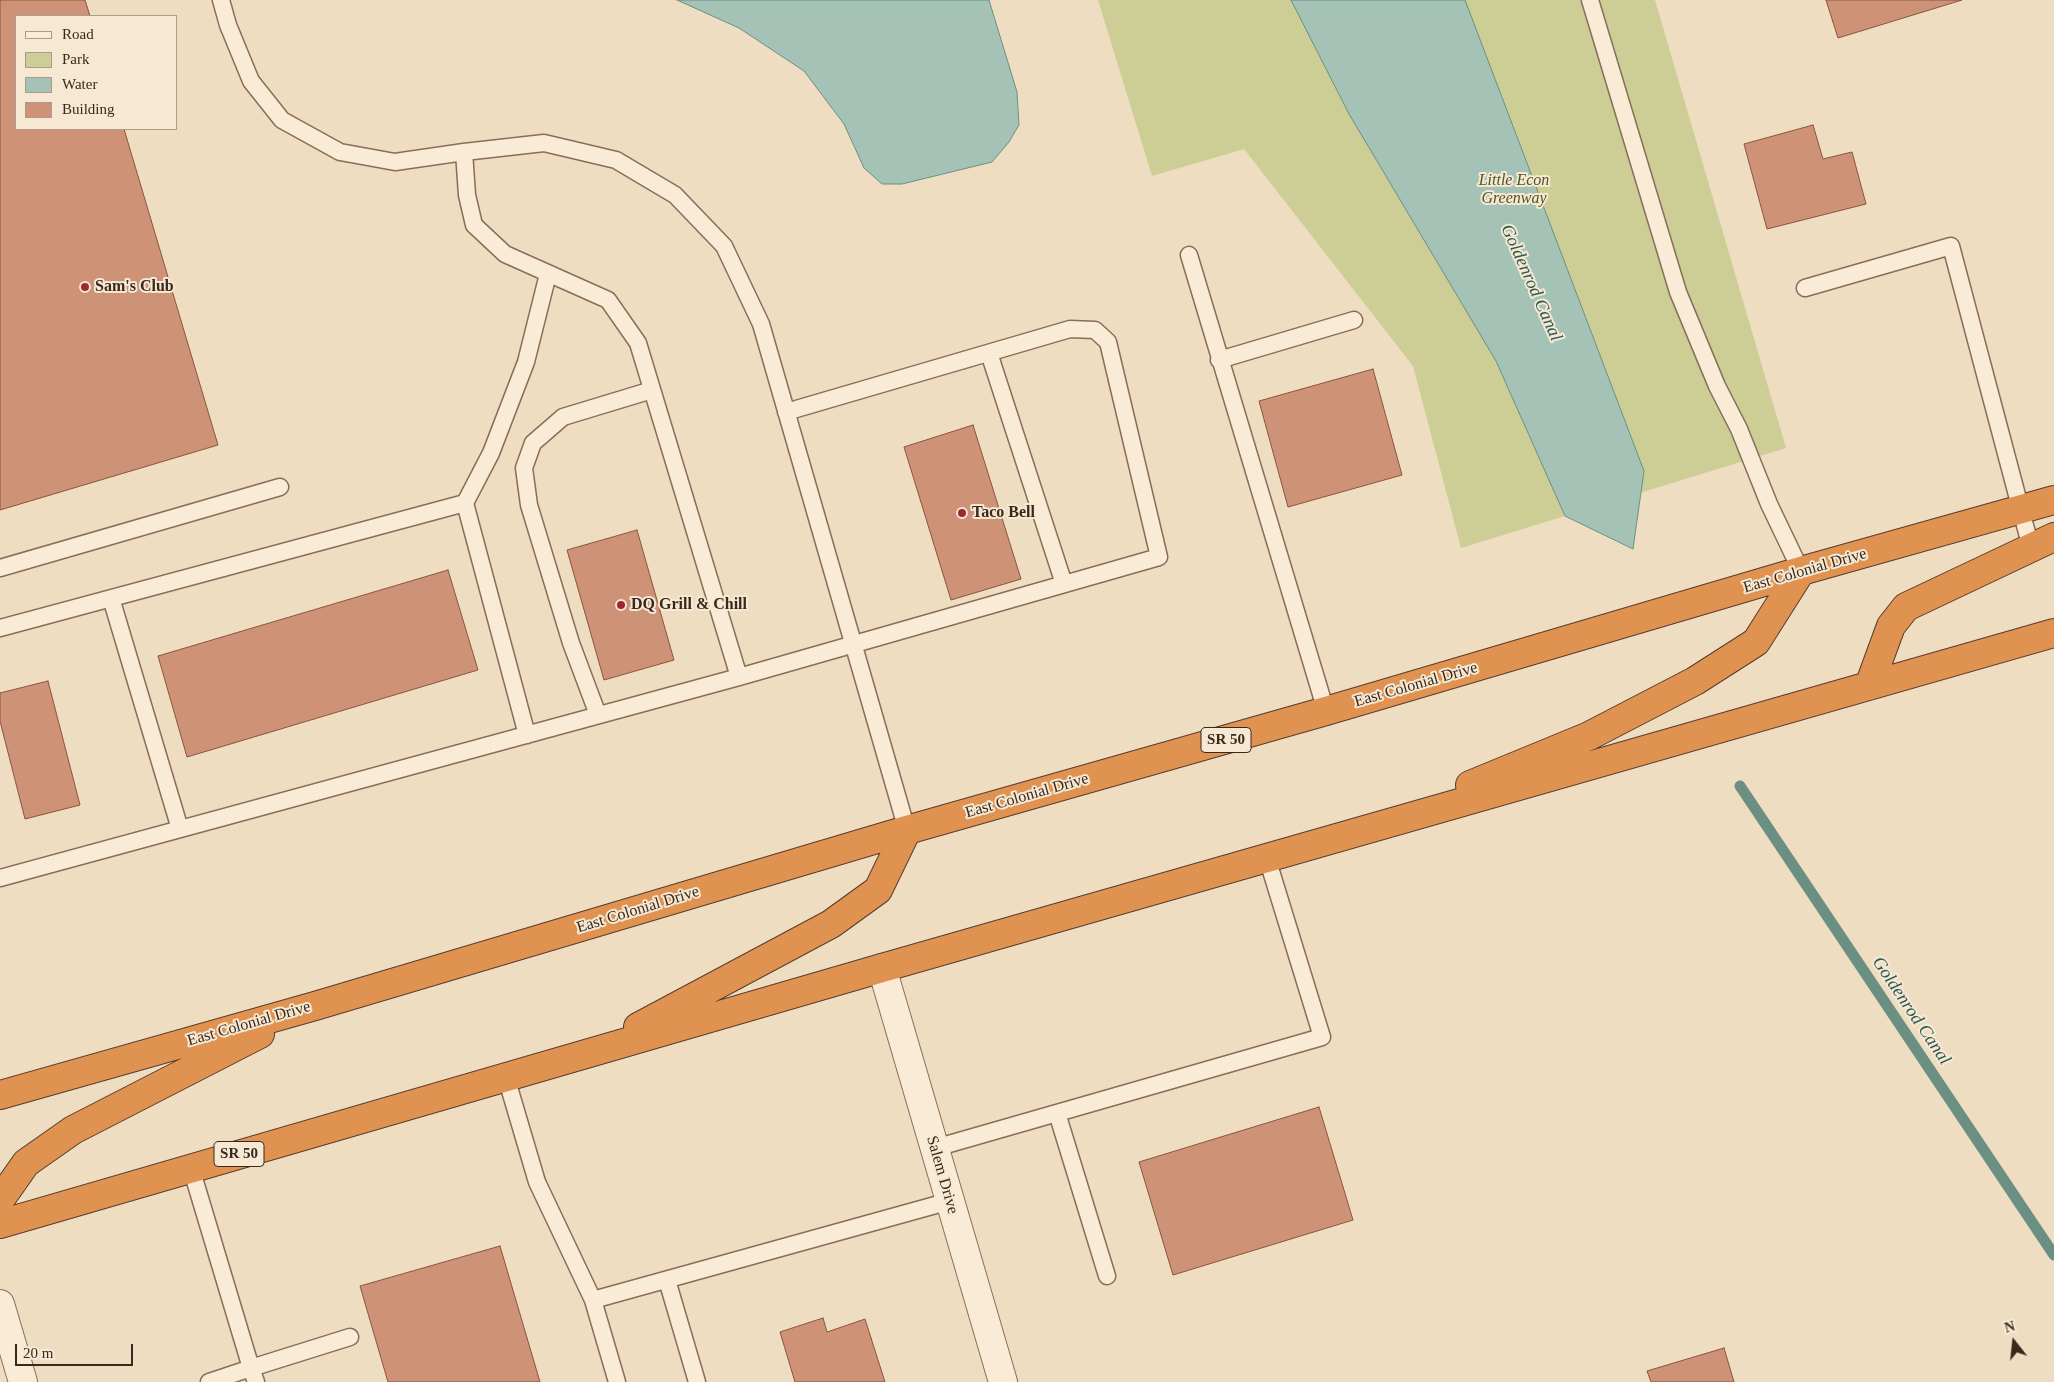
<!DOCTYPE html>
<html>
<head>
<meta charset="utf-8">
<style>
  body { margin:0 }
  #map { position:relative; width:2054px; height:1382px; overflow:hidden; background:#efddc2; font-family:"Times New Roman",serif }
  canvas { display:block }
  .legend { position:absolute; left:15px; top:15px; width:162px; height:115px; box-sizing:border-box; background:#f6e8d2; border:1px solid #aa9b8a; margin:0; padding:6px 9px; list-style:none; font-size:15px; color:#39281d }
  .legend li { display:flex; align-items:center; gap:10px; height:25px }
  .legend b { width:25px; border:1px solid #aa9b8a }
  .north { position:absolute; left:1989px; top:1317px; width:50px; height:50px; -webkit-text-stroke:4px #f6e8d2; paint-order:stroke; rotate:344deg; font-size:14px; font-weight:700; line-height:20px; text-align:center; color:#39281d }
  .north::after { content:''; display:block; margin:auto; width:18px; height:22px; background:#39281d; clip-path:polygon(50% 0,100% 100%,50% 72%,0 100%) }
  .scale { position:absolute; left:15px; top:1344px; width:118px; height:22px; box-sizing:border-box; border:2px solid #39281d; border-top:0; padding-left:6px; font-size:15px; line-height:18px; white-space:nowrap; color:#39281d; -webkit-text-stroke:4px #f6e8d2; paint-order:stroke }
</style>
</head>
<body>
<div id="map">
<canvas width="2054" height="1382"></canvas>
<ul class="legend">
<li><b style="height:6px;background:#f9ebd6"></b>Road</li>
<li><b style="height:14px;background:#cdcd96"></b>Park</li>
<li><b style="height:14px;background:#a5c2b6"></b>Water</li>
<li><b style="height:14px;background:#ce9277"></b>Building</li>
</ul>
<div class="north">N</div>
<div class="scale">20 m</div>
</div>
<script>
const context = document.querySelector('canvas').getContext('2d');
context.lineJoin = 'round';
function fillPath(path, color) {
  context.fillStyle = color;
  context.fill(path, 'evenodd');
}
function toPath(rows) {
  const path = new Path2D();
  for (const r of rows) {
    path.moveTo(r[0], r[1]);
    for (let i = 2; i < r.length; i += 2) path.lineTo(r[i], r[i + 1]);
  }
  return path;
}
function stroke(path, color, width, dash) {
  context.strokeStyle = color;
  context.lineWidth = width;
  context.lineCap = dash ? 'butt' : 'round';
  context.setLineDash(dash || []);
  context.stroke(path);
}
function drawText(font, color, halo, rows, align = 'center') {
  context.font = font + ' "Times New Roman",serif';
  context.lineWidth = 4;
  context.setLineDash([]);
  context.textBaseline = 'middle';
  context.strokeStyle = halo;
  context.fillStyle = color;
  for (const [text, x, y, turn = 0] of rows) {
    context.save();
    context.translate(x, y);
    context.rotate((+turn || 0) * Math.PI / 180);
    context.textAlign = isNaN(turn) ? turn : align;
    if (halo) context.strokeText(text, 0, 0);
    context.fillText(text, 0, 0);
    context.restore();
  }
}
fillPath(toPath([
  [1098,0,1655,0,1786,448,1461,548,1413,366,1244,149,1152,176]
]), '#cdcd96');
const water = toPath([
  [677,0,989,0,1017,92,1019,125,1009,142,992,162,902,184,882,184,864,168,844,124,804,71,739,28,677,0],
  [1291,0,1465,0,1644,471,1633,549,1565,516,1496,361,1349,114,1291,0]
]);
fillPath(water, '#a5c2b6');
stroke(water, '#6b9083', 1);
stroke(toPath([
  [1740,786,2054,1255]
]), '#6b9083', 11);
const building = toPath([
  [0,0,85,0,90,16,16,16,16,129,124,129,218,445,0,510,0,0],
  [1826,0,1962,0,1838,38,1826,0],
  [1813,125,1823,159,1852,152,1866,204,1767,229,1744,144,1813,125],
  [1373,369,1402,475,1288,507,1259,401,1373,369],
  [973,425,1021,579,951,600,904,447,973,425],
  [637,530,674,660,604,680,567,550,637,530],
  [448,570,478,670,187,757,158,656,448,570],
  [48,681,80,805,25,819,0,721,0,693,48,681],
  [1319,1107,1353,1220,1173,1275,1139,1162,1319,1107],
  [500,1246,540,1382,388,1382,360,1286,500,1246],
  [823,1318,827,1332,865,1319,885,1382,795,1382,780,1332,823,1318],
  [1724,1348,1734,1382,1651,1382,1647,1371,1724,1348]
]);
fillPath(building, '#ce9277');
stroke(building, '#89543e', 1);
const lane = toPath([
  [221,0,228,25,251,81,282,120,340,152,395,162,464,152,544,143,616,160,675,195,724,246,761,324,907,830],
  [1590,0,1678,292,1717,386,1739,429,1769,504,1801,571],
  [464,152,467,195,474,225,505,254,608,300,638,343,739,677],
  [1189,255,1326,711],
  [1805,288,1951,246,2031,548],
  [989,353,1064,584],
  [1219,360,1354,320],
  [465,503,491,453,526,362,548,274],
  [0,568,280,487],
  [111,598,180,829],
  [0,628,465,503,527,735],
  [598,715,571,643,529,505,524,468,533,443,563,417,652,390],
  [0,878,739,677,1159,557,1108,342,1095,330,1070,329,786,412],
  [506,1077,537,1182,593,1300],
  [1057,1113,1107,1276],
  [935,1148,1322,1037,1267,858],
  [191,1168,251,1368,350,1337],
  [667,1280,697,1382],
  [209,1382,251,1368,256,1382],
  [617,1382,593,1300,950,1201]
]);
const street = toPath([
  [882,968,1003,1382],
  [0,1304,23,1382]
]);
const highway = toPath([
  [1869,686,1891,626,1906,607,2054,537],
  [1470,785,1589,736,1695,681,1756,642,1801,571],
  [638,1027,831,924,878,890,907,830],
  [0,1095,315,1006,907,830,1326,711,1801,571,2054,500],
  [0,1200,26,1163,73,1130,260,1034],
  [0,1224,882,968,2054,633]
]);
stroke(lane, '#896d59', 19);
stroke(street, '#896d59', 30);
stroke(highway, '#573c2d', 30);
stroke(lane, '#f9ebd6', 16);
stroke(street, '#f9ebd6', 28);
stroke(highway, '#e09251', 28);
for (const [x, y, r, color] of [
  [85,287,5,"#9a2835"],
  [962,513,5,"#9a2835"],
  [621,605,5,"#9a2835"]
]) {
  const dot = new Path2D();
  dot.arc(x, y, r, 0, 2 * Math.PI);
  context.fillStyle = color;
  context.fill(dot);
  stroke(dot, '#f6e8d2', 2);
}
for (const [x, y, w] of [
  [1226,740,50],
  [239,1154,50]
]) {
  const box = new Path2D();
  box.roundRect(x - w / 2, y - 12.5, w, 25, 4);
  context.fillStyle = '#f6e8d2';
  context.fill(box);
  stroke(box, '#39281d', 1);
}
drawText('bold 15px', '#39281d', null, [
  ["SR 50",1226,740],
  ["SR 50",239,1154]
]);
drawText('italic 16px', '#4f5624', '#f6e8d2', [
  ["Little Econ",1514,181],
  ["Greenway",1514,199]
]);
drawText('bold 16px', '#39281d', '#f6e8d2', [
  ["Sam's Club",95,287],
  ["Taco Bell",972,513],
  ["DQ Grill & Chill",631,605]
], 'left');
drawText('16px', '#39281d', '#f6e8d2', [
  ["East Colonial Drive",1805,571,-16],
  ["East Colonial Drive",1416,685,-16],
  ["East Colonial Drive",1027,796,-16],
  ["East Colonial Drive",638,910,-17],
  ["East Colonial Drive",249,1024,-16],
  ["Salem Drive",942,1175,74]
]);
drawText('italic 18px', '#2c5951', '#f6e8d2', [
  ["Goldenrod Canal",1531,283,66],
  ["Goldenrod Canal",1911,1011,56]
]);
</script>
</body>
</html>
